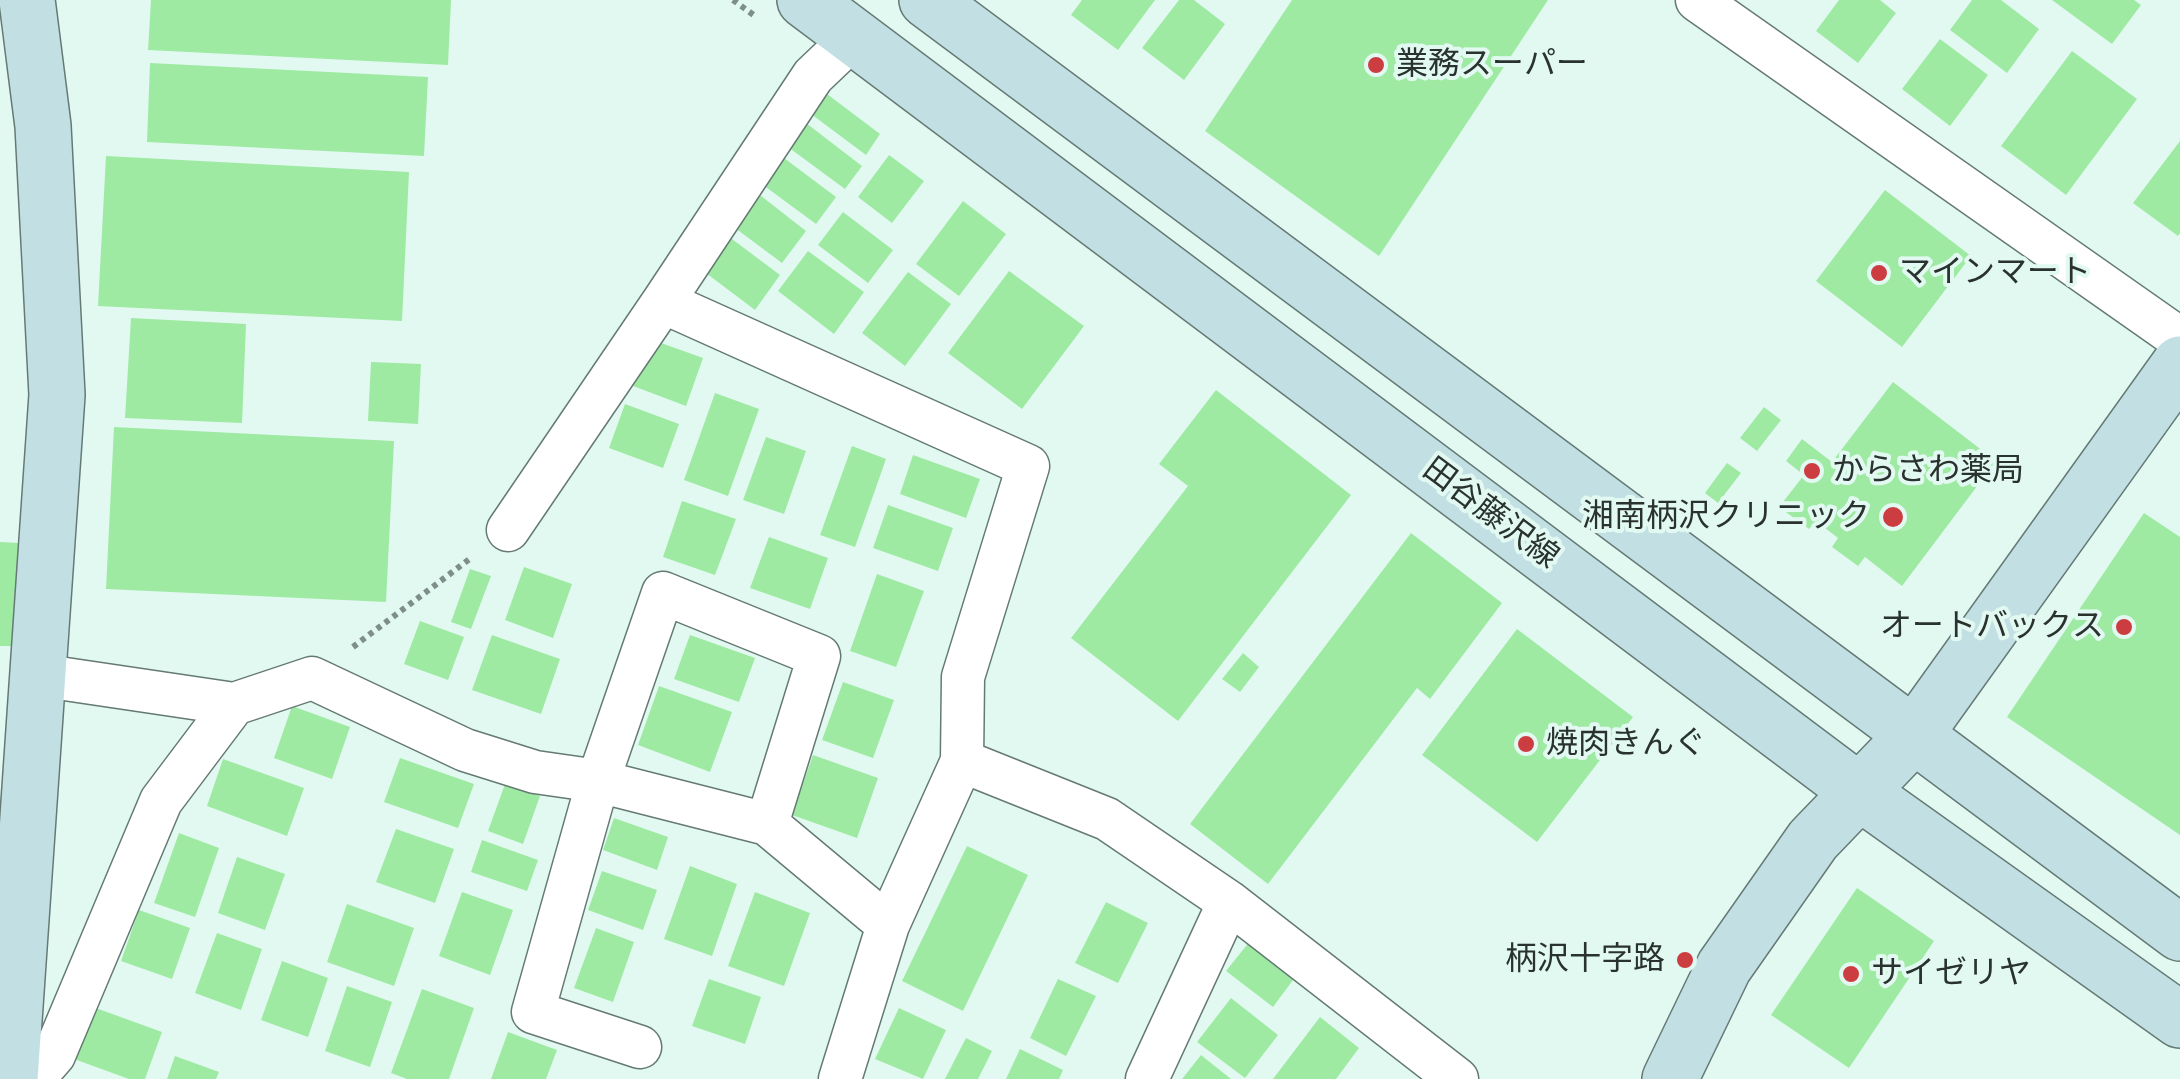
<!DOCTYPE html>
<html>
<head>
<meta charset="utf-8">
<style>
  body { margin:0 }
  canvas { display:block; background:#e2f9f2 }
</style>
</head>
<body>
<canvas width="2180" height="1079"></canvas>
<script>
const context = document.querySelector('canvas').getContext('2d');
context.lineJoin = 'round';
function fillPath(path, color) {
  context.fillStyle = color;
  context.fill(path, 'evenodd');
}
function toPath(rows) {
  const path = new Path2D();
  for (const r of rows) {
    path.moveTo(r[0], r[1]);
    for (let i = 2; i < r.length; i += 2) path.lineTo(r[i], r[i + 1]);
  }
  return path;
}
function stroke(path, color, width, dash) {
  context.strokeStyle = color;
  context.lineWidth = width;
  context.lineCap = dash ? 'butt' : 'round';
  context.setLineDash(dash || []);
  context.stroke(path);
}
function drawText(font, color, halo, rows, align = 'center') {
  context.font = font + ' "Archivo Narrow","Noto Sans JP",sans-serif';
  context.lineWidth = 8;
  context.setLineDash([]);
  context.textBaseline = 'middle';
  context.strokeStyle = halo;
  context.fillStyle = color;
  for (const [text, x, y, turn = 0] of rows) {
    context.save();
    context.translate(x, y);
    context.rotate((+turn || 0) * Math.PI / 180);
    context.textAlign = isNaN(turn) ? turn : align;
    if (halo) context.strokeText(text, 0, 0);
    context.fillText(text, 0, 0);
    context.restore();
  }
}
fillPath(toPath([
  [151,0,451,0,448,65,148,50],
  [1082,0,1155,0,1118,50,1071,15],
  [1179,0,1194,0,1225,24,1184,80,1142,48],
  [1292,0,1548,0,1379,256,1205,131],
  [1839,0,1880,0,1896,13,1858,63,1816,31],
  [1972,0,2001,0,2039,29,2007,73,1950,30],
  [2052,0,2134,0,2141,5,2112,44],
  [1940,39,1988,75,1950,126,1902,89],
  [2072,51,2137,99,2066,195,2001,146],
  [150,63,428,77,424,156,147,142],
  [823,91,880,134,866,155,807,111],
  [806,123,862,166,845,189,788,147],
  [2180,141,2180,233,2178,236,2133,203],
  [780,155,836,197,816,224,759,182],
  [889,155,924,181,892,223,858,197],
  [106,156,409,172,402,321,98,306],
  [1885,190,1971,256,1902,347,1816,281],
  [756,192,806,231,782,263,731,225],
  [963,201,1006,234,959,296,916,264],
  [843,212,893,250,868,283,818,245],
  [724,233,780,275,755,310,698,267],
  [808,251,864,292,834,334,778,291],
  [1009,271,1084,326,1022,409,948,353],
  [908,272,951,304,905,366,862,333],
  [131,318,246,324,242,423,125,418],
  [650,339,703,358,686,406,633,386],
  [371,362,421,364,418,424,368,421],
  [1893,382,1996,461,1902,586,1865,557,1858,566,1832,547,1838,538,1816,521,1809,529,1779,507,1804,475,1786,461,1802,439,1832,462],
  [1216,390,1351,495,1178,721,1071,638,1188,486,1159,464],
  [715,393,759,409,728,496,684,480],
  [625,404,679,424,663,468,609,448],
  [1764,407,1781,420,1757,451,1740,438],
  [114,427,394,441,386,602,106,589],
  [766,437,806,451,784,514,743,500],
  [852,446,886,459,855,547,820,535],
  [913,455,980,479,966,518,900,494],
  [1727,463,1741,473,1718,503,1705,493],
  [682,501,736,519,715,575,663,557],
  [888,505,953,528,938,571,873,548],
  [2144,513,2180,537,2180,835,2007,717],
  [1411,533,1502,603,1430,699,1417,688,1268,884,1190,824],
  [769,537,828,558,810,609,750,588],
  [0,542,19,543,11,646,0,646],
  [524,567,572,584,553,638,505,620],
  [470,569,491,576,471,629,451,622],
  [877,574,924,591,896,667,850,651],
  [420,621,464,637,448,680,404,664],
  [1517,629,1633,717,1537,842,1422,755],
  [492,635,560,659,541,714,472,690],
  [690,635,755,658,739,702,674,679],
  [1243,653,1259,667,1240,692,1222,679],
  [843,682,894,700,873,758,822,740],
  [659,686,732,712,710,772,638,745],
  [292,706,350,727,332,779,274,758],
  [813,755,878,778,857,838,792,815],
  [400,758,474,784,458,828,384,802],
  [223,759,304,788,287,836,207,806],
  [505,784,540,796,523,844,488,831],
  [614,818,668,837,657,870,603,850],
  [396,829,454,849,435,903,376,882],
  [179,833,219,848,195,917,154,903],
  [482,840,538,860,527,891,471,872],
  [967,846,1028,875,963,1011,902,981],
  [237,857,285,874,265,930,218,913],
  [690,866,737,884,712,956,664,939],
  [602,871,657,890,643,930,588,910],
  [1857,888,1934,941,1849,1068,1771,1015],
  [462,892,513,910,490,975,439,956],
  [755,892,810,913,784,986,728,966],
  [1106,902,1148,923,1118,983,1075,963],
  [347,904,414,928,394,986,327,962],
  [139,910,190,928,172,979,121,961],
  [596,928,634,942,613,1002,574,988],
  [217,933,262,949,241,1010,195,993],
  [1250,941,1296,976,1273,1007,1226,971],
  [282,961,328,978,308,1037,261,1020],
  [709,979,761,997,745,1044,692,1026],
  [1058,979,1096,996,1066,1056,1030,1038],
  [347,986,392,1002,370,1067,325,1051],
  [422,989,474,1008,449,1079,407,1079,391,1073],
  [1231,998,1278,1035,1245,1078,1197,1042],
  [93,1007,162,1032,145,1079,129,1079,74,1059],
  [899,1008,946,1030,923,1079,875,1059],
  [1320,1017,1359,1048,1336,1079,1273,1079],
  [508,1032,557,1050,546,1079,491,1079],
  [966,1038,992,1051,978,1079,945,1079],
  [1020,1049,1063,1070,1059,1079,1006,1079],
  [1201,1055,1231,1079,1182,1079],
  [175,1056,219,1072,216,1079,167,1079]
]), '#9feaa3');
const street = toPath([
  [1697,0,2180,339],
  [508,530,663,302],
  [38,675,234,704,312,678,465,750,535,772,598,781,767,824,888,925],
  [962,761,1107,819,1229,902,1457,1079],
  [640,1047,533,1012,598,781,663,593,819,656,767,824],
  [33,1079,54,1055,161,801,234,704],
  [840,1079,888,925,962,761,963,677,1028,466,663,302,813,76,855,36],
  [1147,1079,1229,902]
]);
const secondary = toPath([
  [805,0,1861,793,2180,1020],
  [927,0,2180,933],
  [10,1079,57,395,43,126,27,0],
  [1670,1079,1724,967,1813,840,1915,734,2180,364]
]);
stroke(street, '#657a74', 45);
stroke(secondary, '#657a74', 58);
stroke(toPath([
  [733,0,755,16],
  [353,647,471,558]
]), '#7e8e89', 6, [5, 5]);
stroke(street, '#fff', 42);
stroke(secondary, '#c2e0e4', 55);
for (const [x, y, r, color] of [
  [1376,65,10,"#cc3d42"],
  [1879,273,10,"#cc3d42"],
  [1812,471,10,"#cc3d42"],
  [1893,517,12,"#cc3d42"],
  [2124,627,10,"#cc3d42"],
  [1526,744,10,"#cc3d42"],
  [1685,960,10,"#cc3d42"],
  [1851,974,10,"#cc3d42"]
]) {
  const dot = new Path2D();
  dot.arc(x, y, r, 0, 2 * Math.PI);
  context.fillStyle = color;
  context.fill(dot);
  stroke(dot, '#e2f9f2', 4);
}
drawText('32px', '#29322f', '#e2f9f2', [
  ["業務スーパー",1396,65],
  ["マインマート",1899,273],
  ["からさわ薬局",1832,471],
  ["湘南柄沢クリニック",1870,517,"right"],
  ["オートバックス",2104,627,"right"],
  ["焼肉きんぐ",1546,744],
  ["柄沢十字路",1665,960,"right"],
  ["サイゼリヤ",1871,974]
], 'left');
drawText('32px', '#29322f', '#e2f9f2', [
  ["田谷藤沢線",1490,514,37]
]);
</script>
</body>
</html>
